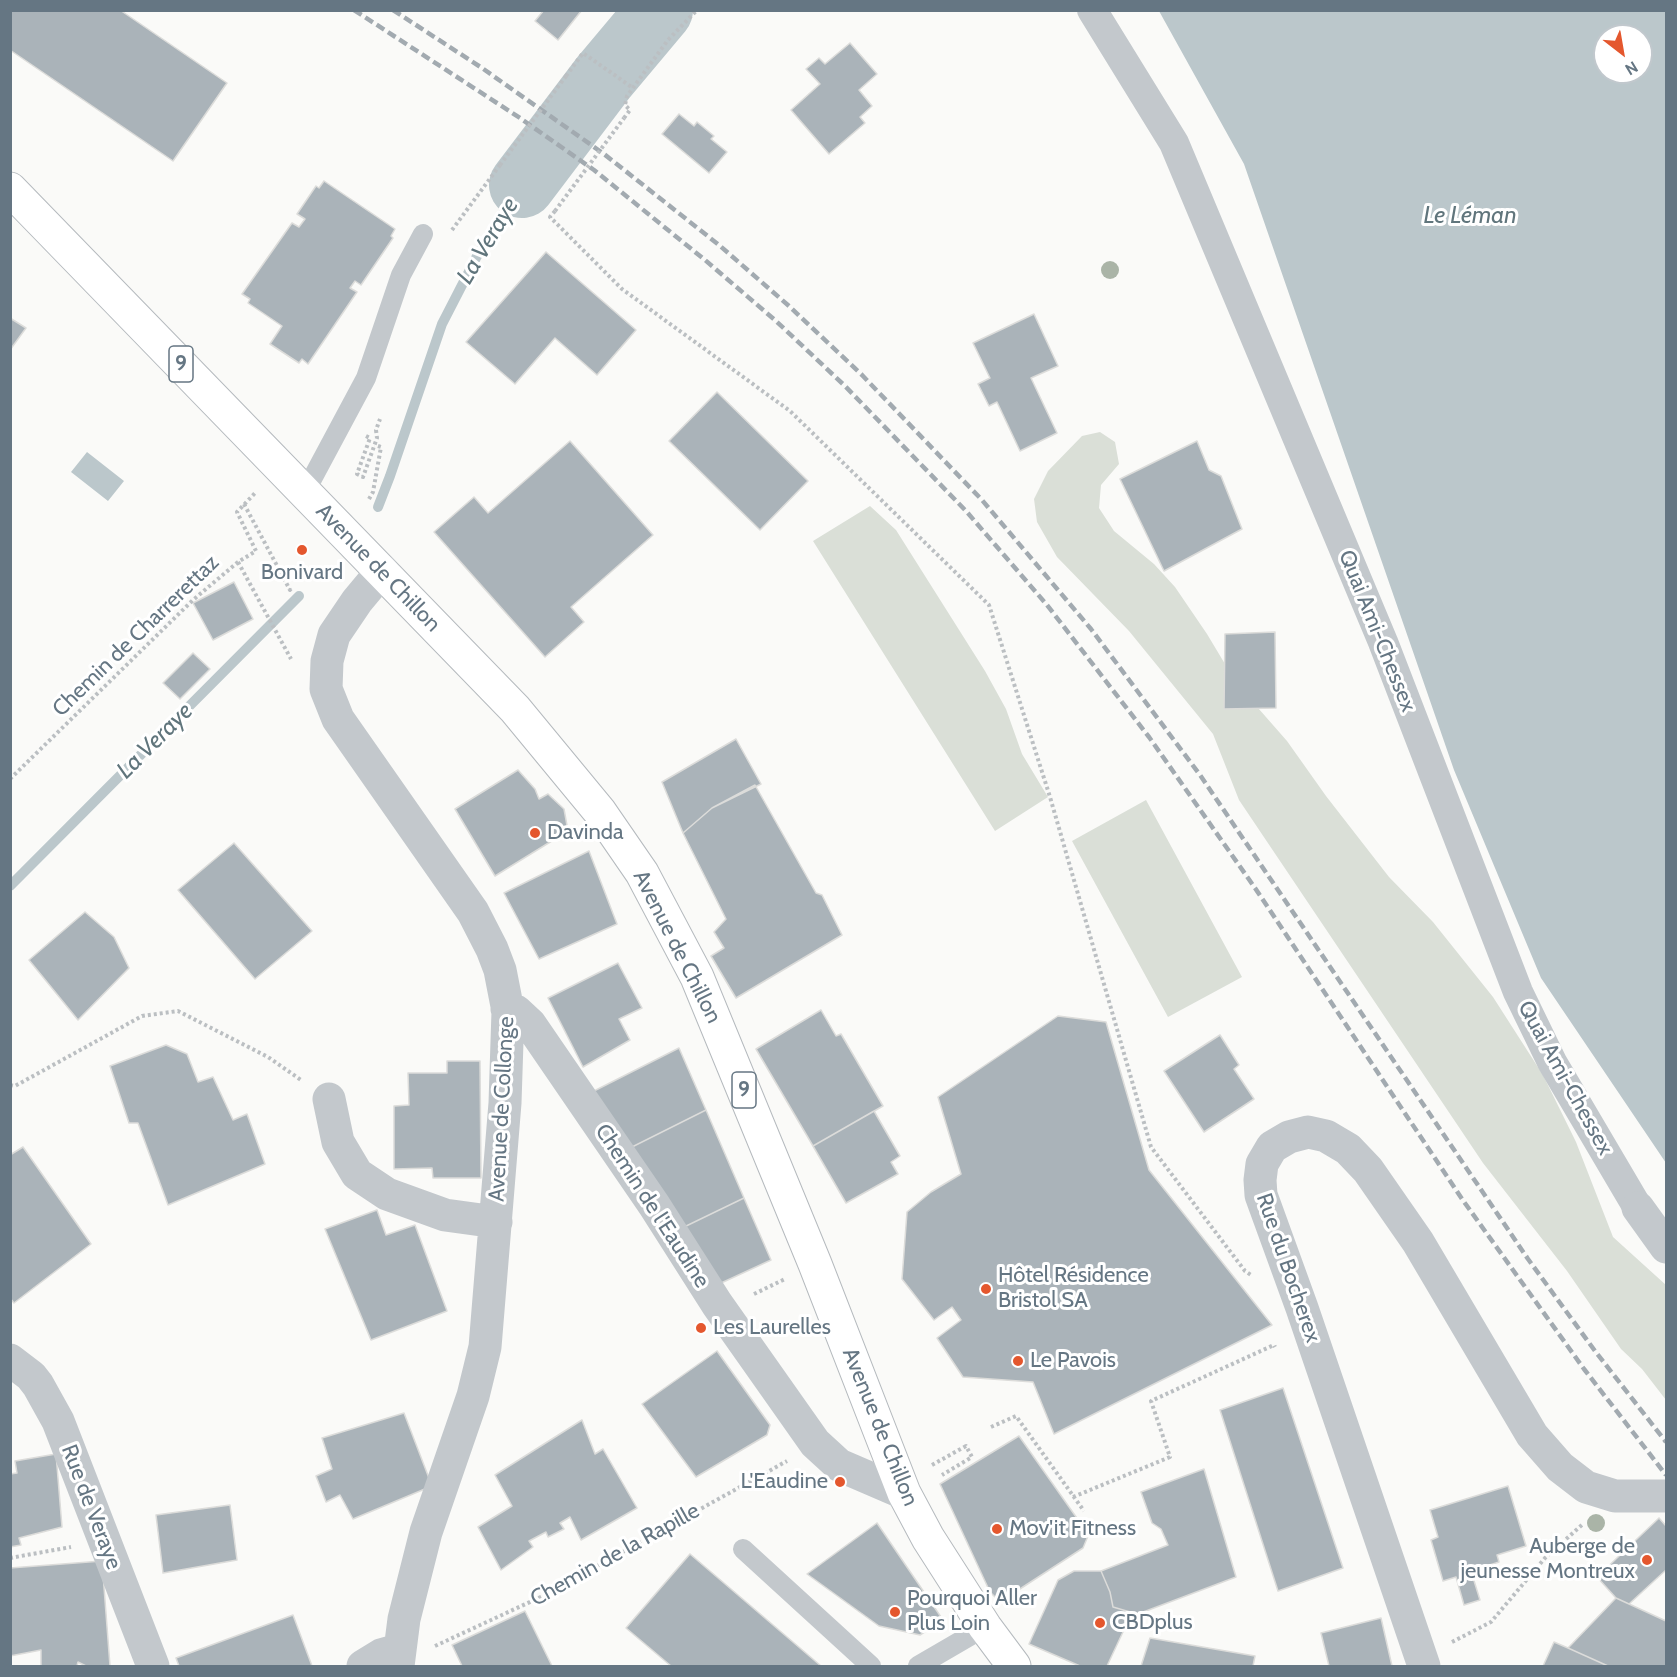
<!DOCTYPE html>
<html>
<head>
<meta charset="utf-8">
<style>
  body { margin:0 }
  #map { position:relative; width:1677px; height:1677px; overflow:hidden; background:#fafaf8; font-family:Cabin,sans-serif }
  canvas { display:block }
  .frame { position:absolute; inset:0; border:12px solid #657683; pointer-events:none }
  .north { position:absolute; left:1593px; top:24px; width:60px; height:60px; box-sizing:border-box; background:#fff; border:2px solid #c1c8cd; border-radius:50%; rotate:149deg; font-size:16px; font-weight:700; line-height:24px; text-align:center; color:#657683 }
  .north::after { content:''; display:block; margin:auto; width:21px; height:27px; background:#e4572e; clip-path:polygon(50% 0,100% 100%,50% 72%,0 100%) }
</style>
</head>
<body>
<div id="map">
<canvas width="1677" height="1677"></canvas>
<div class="frame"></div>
<div class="north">N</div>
</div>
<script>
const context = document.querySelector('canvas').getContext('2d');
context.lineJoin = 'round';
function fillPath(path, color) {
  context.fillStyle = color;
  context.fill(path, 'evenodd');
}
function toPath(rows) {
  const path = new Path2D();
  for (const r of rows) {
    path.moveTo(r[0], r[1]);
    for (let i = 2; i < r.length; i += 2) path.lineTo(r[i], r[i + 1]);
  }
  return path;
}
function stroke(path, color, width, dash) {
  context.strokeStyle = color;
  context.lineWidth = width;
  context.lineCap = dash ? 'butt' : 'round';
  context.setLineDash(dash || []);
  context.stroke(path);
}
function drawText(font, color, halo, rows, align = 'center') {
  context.font = font + ' Cabin,sans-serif';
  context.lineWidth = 6;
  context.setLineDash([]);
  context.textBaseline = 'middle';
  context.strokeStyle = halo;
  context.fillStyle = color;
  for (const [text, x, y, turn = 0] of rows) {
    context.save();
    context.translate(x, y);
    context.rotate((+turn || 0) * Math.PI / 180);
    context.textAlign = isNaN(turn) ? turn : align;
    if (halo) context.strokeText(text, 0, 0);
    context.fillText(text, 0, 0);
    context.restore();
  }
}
fillPath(toPath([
  [1100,432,1115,442,1119,464,1101,485,1099,508,1114,531,1154,564,1175,587,1207,634,1237,684,1287,741,1326,796,1389,877,1433,922,1493,997,1543,1075,1576,1142,1613,1237,1666,1285,1666,1400,1642,1369,1621,1349,1567,1271,1483,1163,1239,800,1213,734,1129,631,1057,557,1037,522,1034,499,1048,471,1082,436],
  [870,506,896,530,985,671,1006,709,1022,754,1048,797,995,831,813,541],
  [1146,800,1242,977,1168,1017,1072,841]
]), '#dadfd7');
fillPath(toPath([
  [1159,11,1666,11,1666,1163,1541,978,1454,770,1244,164],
  [1605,36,1641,36,1641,72,1605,72],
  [87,452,124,481,108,501,71,472]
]), '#bbc7cb');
stroke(toPath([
  [378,507,390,476,442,324,477,256,522,185],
  [10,886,299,596]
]), '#bbc7cb', 10);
stroke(toPath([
  [522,185,603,78,660,10]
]), '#bbc7cb', 66);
const building = toPath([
  [10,10,120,10,227,83,173,161,10,50,10,10],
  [544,10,582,10,558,40,535,21,544,10],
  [850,43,877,74,859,90,872,106,860,117,865,123,829,154,791,110,820,84,806,69,819,58,825,64,850,43],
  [679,114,694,126,697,122,714,136,711,139,727,152,709,173,662,134,679,114],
  [324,181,395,229,391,236,393,238,361,285,355,281,350,288,357,292,308,364,302,359,299,363,270,344,282,326,248,303,250,299,242,294,292,223,299,227,305,219,297,214,316,186,319,188,324,181],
  [546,252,636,330,597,375,555,338,515,384,466,342,546,252],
  [1034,314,1058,366,1031,378,1057,433,1020,451,997,402,989,406,978,384,990,378,973,343,1034,314],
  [10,318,26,328,10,350,10,318],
  [717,392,808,481,760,530,669,441,717,392],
  [570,441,653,535,571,607,584,622,545,657,434,532,474,497,488,513,570,441],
  [1197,441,1209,470,1221,476,1242,529,1164,571,1120,479,1197,441],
  [234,582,253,619,213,640,193,603,234,582],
  [1275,632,1276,708,1224,709,1225,634,1275,632],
  [193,653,210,669,180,699,163,683,193,653],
  [736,739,761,784,712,808,683,833,662,782,736,739],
  [518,770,535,789,539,799,548,794,564,809,568,831,495,876,455,809,518,770],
  [755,785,816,893,822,895,842,935,736,998,711,956,724,948,714,932,726,919,683,833,712,808,755,785],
  [234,843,312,931,255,979,178,890,234,843],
  [589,851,617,924,539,959,504,893,589,851],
  [85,912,114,937,129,968,78,1020,29,960,85,912],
  [618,963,642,1008,619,1019,630,1040,583,1067,548,998,618,963],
  [821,1010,836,1036,841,1034,883,1106,813,1146,756,1049,821,1010],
  [1058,1016,1106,1022,1149,1170,1272,1325,1054,1434,1033,1382,963,1377,937,1338,961,1320,952,1307,934,1320,902,1279,907,1212,931,1192,961,1174,938,1097,1058,1016],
  [1220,1035,1239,1065,1234,1069,1254,1099,1204,1132,1164,1071,1220,1035],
  [166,1045,187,1054,198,1082,213,1077,233,1120,247,1114,265,1164,168,1205,138,1123,129,1123,110,1066,166,1045],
  [679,1048,706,1110,628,1149,590,1093,679,1048],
  [447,1061,480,1061,481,1178,433,1178,432,1168,394,1169,394,1106,409,1105,408,1073,447,1073,447,1061],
  [706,1110,744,1198,682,1228,628,1149,706,1110],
  [874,1111,900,1156,891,1162,898,1174,846,1203,813,1146,874,1111],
  [23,1147,91,1244,14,1303,10,1298,10,1155,23,1147],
  [744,1198,771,1260,719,1284,682,1228,744,1198],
  [377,1210,386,1235,415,1225,447,1311,371,1340,325,1229,377,1210],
  [717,1351,770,1425,767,1435,696,1477,642,1404,717,1351],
  [1283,1388,1343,1568,1278,1591,1220,1410,1283,1388],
  [404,1413,432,1486,353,1519,340,1495,326,1502,316,1476,332,1469,322,1438,404,1413],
  [582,1420,595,1454,603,1449,637,1508,581,1540,570,1517,560,1523,564,1529,548,1537,546,1532,529,1541,533,1547,501,1570,478,1527,512,1506,495,1475,582,1420],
  [1019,1436,1086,1531,1088,1536,1083,1548,1006,1598,1000,1599,995,1597,990,1592,940,1484,1019,1436],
  [56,1454,62,1527,19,1538,21,1545,10,1547,10,1474,17,1473,15,1461,56,1454],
  [1204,1469,1236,1577,1130,1617,1130,1612,1113,1607,1110,1592,1101,1571,1168,1545,1161,1529,1152,1523,1141,1492,1204,1469],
  [1508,1486,1526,1546,1497,1555,1499,1562,1471,1571,1480,1600,1464,1605,1456,1577,1443,1581,1431,1540,1438,1537,1430,1510,1508,1486],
  [230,1505,237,1560,163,1573,156,1515,230,1505],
  [1659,1518,1666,1526,1666,1570,1629,1604,1616,1598,1597,1577,1659,1518],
  [877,1523,943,1620,920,1635,879,1626,807,1574,877,1523],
  [690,1554,821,1666,671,1666,626,1628,690,1554],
  [102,1561,110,1666,86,1666,78,1662,77,1666,41,1666,41,1650,10,1656,10,1568,102,1561],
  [1074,1571,1101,1571,1110,1592,1113,1607,1130,1612,1130,1617,1107,1666,1080,1666,1029,1644,1058,1580,1074,1571],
  [1616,1598,1666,1621,1666,1666,1608,1666,1568,1648,1616,1598],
  [525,1611,552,1666,462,1666,452,1645,525,1611],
  [293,1615,312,1666,179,1666,176,1658,293,1615],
  [1381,1618,1392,1666,1329,1666,1321,1633,1381,1618],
  [1150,1638,1255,1656,1253,1666,1141,1666,1150,1638],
  [1554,1642,1568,1648,1608,1666,1543,1666,1554,1642]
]);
fillPath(building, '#aab3b9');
stroke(building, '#dcdcda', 1.5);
const primary = toPath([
  [10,189,515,709,600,812,642,873,697,977,815,1264,904,1493,928,1538,985,1627,1014,1666]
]);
stroke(primary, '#b5babe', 35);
stroke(toPath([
  [566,76,583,53,633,88],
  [624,118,630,110,625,105,627,96,668,40,697,10],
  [555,211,550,217,622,289,790,411,989,605,1050,797,1151,1147,1245,1271,1251,1275],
  [452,230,500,165],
  [366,436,370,438,357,474,363,477,377,438,376,430,380,419],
  [369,499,373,492,381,447,375,445],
  [244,504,290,590,292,587],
  [238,562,291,659],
  [10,779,193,600,238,562,256,551,237,512,256,492],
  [10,1085,15,1086,142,1016,178,1011,268,1057,301,1080],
  [754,1294,785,1279],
  [991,1427,1016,1416,1084,1511],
  [932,1465,966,1446,972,1457,942,1475],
  [1073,1497,1170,1457,1151,1401,1274,1345,1275,1347],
  [10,1558,71,1547],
  [1452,1642,1491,1622,1545,1558,1583,1524],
  [435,1646,545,1595,787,1461]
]), '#bbbfc2', 4, [3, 3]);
stroke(toPath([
  [305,492,366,378,401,275,423,234],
  [743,1549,871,1666],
  [918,1666,985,1627]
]), '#c3c8cc', 20);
stroke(toPath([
  [1092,10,1174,143,1383,642,1518,992,1552,1062,1638,1208]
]), '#c3c8cc', 30);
stroke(toPath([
  [382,571,357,601,334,635,327,661,326,689,338,719,473,912,492,949,500,970,508,1011,505,1103,485,1347,473,1396,426,1532,404,1619,398,1666],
  [507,1009,516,1011,530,1024,654,1205,717,1304,815,1443,839,1465,904,1493],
  [329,1099,338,1142,357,1174,387,1194,445,1215,496,1222],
  [1638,1208,1666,1247],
  [10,1360,31,1376,38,1385,58,1421,153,1666],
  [363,1666,381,1655,399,1650],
  [1424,1666,1302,1308,1261,1195,1260,1180,1262,1164,1272,1147,1289,1137,1308,1132,1326,1136,1348,1149,1368,1170,1418,1242,1532,1435,1560,1467,1586,1487,1615,1496,1666,1496]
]), '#c3c8cc', 33);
stroke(primary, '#fff', 33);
stroke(toPath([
  [354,10,520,118,594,170,705,260,776,321,845,386,966,511,1047,605,1149,737,1255,888,1462,1199,1584,1369,1666,1475],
  [393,10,482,68,604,154,719,245,789,306,862,375,982,500,1091,629,1200,775,1528,1259,1595,1351,1666,1442]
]), '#a2aab0', 4.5, [9, 4.5]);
stroke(toPath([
  [500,165,566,76],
  [555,211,624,118]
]), '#bbbfc2', 4, [3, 3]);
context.fillStyle = '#aab4a7';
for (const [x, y] of [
  [1110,270],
  [1596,1523]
]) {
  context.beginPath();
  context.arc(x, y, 9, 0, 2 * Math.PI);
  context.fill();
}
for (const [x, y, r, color] of [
  [302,550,6,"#e4572e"],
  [535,833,6,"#e4572e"],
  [986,1289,6,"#e4572e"],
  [701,1328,6,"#e4572e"],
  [1018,1361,6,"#e4572e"],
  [840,1482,6,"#e4572e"],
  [997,1529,6,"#e4572e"],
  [1647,1560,6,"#e4572e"],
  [895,1612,6,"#e4572e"],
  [1100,1623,6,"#e4572e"]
]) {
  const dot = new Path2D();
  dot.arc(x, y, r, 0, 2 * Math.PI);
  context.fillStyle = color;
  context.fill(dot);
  stroke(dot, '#fff', 2);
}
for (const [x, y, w] of [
  [181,364,24],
  [744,1090,24]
]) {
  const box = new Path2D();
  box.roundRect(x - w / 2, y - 18, w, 36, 4.5);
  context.fillStyle = '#fff';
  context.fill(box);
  stroke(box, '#657683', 1.5);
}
drawText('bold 21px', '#657683', null, [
  ["9",181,364],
  ["9",744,1090]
]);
drawText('22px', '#657683', '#fff', [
  ["Avenue de Chillon",378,568,46],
  ["Quai Ami-Chessex",1377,631,68],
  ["Chemin de Charrerettaz",136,636,-44],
  ["Avenue de Chillon",677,947,63],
  ["Quai Ami-Chessex",1565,1078,61],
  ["Avenue de Collonge",502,1109,-87],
  ["Chemin de l'Eaudine",652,1206,57],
  ["Rue du Bocherex",1288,1268,71],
  ["Avenue de Chillon",880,1427,68],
  ["Rue de Veraye",91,1507,69],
  ["Chemin de la Rapille",615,1555,-29]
]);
drawText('22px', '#657683', '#fff', [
  ["Bonivard",302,573,"center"],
  ["Davinda",547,833],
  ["Hôtel Résidence",998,1276],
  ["Bristol SA",998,1301],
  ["Les Laurelles",713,1328],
  ["Le Pavois",1030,1361],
  ["L'Eaudine",828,1482,"right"],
  ["Mov'it Fitness",1009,1529],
  ["Auberge de",1635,1547,"right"],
  ["jeunesse Montreux",1635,1572,"right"],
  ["Pourquoi Aller",907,1599],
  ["Plus Loin",907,1624],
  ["CBDplus",1112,1623]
], 'left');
drawText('italic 24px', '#60757c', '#fff', [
  ["Le Léman",1470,216],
  ["La Veraye",488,241,-59],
  ["La Veraye",155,741,-45]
]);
</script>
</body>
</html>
